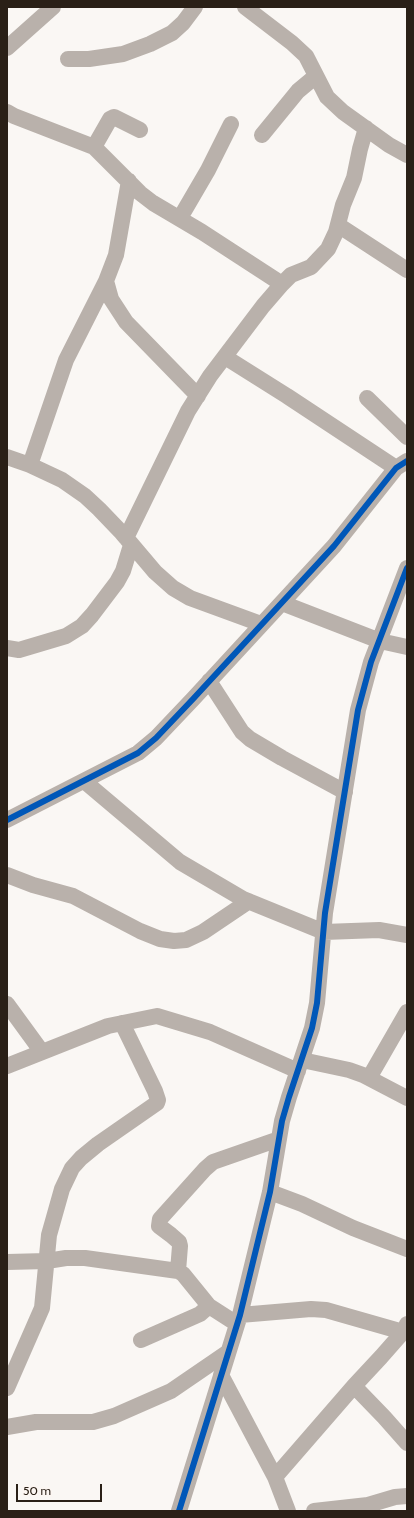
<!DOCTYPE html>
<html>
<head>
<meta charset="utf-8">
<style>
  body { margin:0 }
  #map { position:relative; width:414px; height:1518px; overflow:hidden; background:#faf7f4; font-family:Cabin,sans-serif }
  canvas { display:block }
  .frame { position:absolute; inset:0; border:8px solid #2a2017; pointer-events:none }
  .scale { position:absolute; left:16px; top:1484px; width:86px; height:18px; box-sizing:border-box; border:2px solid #2a2017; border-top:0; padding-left:5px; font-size:12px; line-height:14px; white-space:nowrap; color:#2a2017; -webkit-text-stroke:3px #fcf6f2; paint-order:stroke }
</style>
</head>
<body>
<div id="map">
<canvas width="414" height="1518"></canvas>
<div class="frame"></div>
<div class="scale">50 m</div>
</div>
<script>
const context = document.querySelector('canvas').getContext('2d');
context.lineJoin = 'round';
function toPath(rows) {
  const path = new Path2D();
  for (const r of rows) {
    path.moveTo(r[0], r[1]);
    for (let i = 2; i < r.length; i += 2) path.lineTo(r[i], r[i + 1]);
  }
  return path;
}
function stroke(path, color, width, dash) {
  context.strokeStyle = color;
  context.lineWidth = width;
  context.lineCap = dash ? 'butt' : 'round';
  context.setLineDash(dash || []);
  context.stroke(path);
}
stroke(toPath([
  [245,7,292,43,306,56,327,97,343,112,389,145,407,155],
  [7,48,53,7],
  [68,59,89,59,123,54,150,44,172,33,183,23,195,7],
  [7,112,14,116,94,147,140,193,153,203,202,232,282,284],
  [262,135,298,91,316,76],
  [94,147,110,119,114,117,140,130],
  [180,218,208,170,231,124],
  [338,225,407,270],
  [106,281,111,299,126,322,198,396],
  [225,357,287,396,396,468],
  [367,398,407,437],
  [7,457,30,465,62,480,85,496,99,509,122,533,155,572,173,588,190,598,261,624],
  [30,465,66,360,106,281,116,255,129,181],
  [126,538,188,411,210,376,263,306,282,284,291,275,311,267,328,249,336,232,343,205,354,178,360,149,366,128],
  [282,603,380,641,407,647],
  [7,648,19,650,66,636,82,626,92,615,117,582,123,571,131,545],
  [209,681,242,732,250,739,282,758,345,792],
  [84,781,180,862,243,899,324,932,379,930,407,935],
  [7,820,138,753,156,738,193,699,334,546,396,468,407,461],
  [7,875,33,885,73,896,140,931,160,939,174,941,186,940,203,932,249,901],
  [7,1004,42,1052],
  [302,1060,349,1070,363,1075,407,1098],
  [7,1066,108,1026,157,1016,210,1032,298,1071],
  [369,1078,407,1012],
  [270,1192,302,1204,353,1228,407,1249],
  [7,1262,47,1261,66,1258,85,1258,178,1271,183,1274,209,1306,237,1324],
  [178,1271,180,1246,179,1242,171,1235,159,1226,160,1219,205,1169,213,1162,279,1139],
  [240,1315,311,1309,326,1310,403,1332],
  [141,1340,191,1318,200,1314,209,1306],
  [221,1375,275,1477,288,1511],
  [354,1386,384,1417,407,1443],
  [7,1388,42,1308,49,1235,62,1189,72,1168,81,1158,98,1144,157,1103,158,1100,155,1091,122,1023],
  [7,1427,36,1422,93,1422,114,1416,171,1391,228,1352],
  [275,1477,354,1386,381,1357,403,1332,407,1324],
  [179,1511,240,1315,270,1192,282,1121,289,1097,312,1028,317,1003,325,913,358,710,371,662,407,568],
  [314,1511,368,1505,395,1497,407,1496]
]), '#b9b1ab', 16);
stroke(toPath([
  [7,820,138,753,156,738,193,699,334,546,396,468,407,461],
  [179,1511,240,1315,270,1192,282,1121,289,1097,312,1028,317,1003,325,913,358,710,371,662,407,568]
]), '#0057b8', 6);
</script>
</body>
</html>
